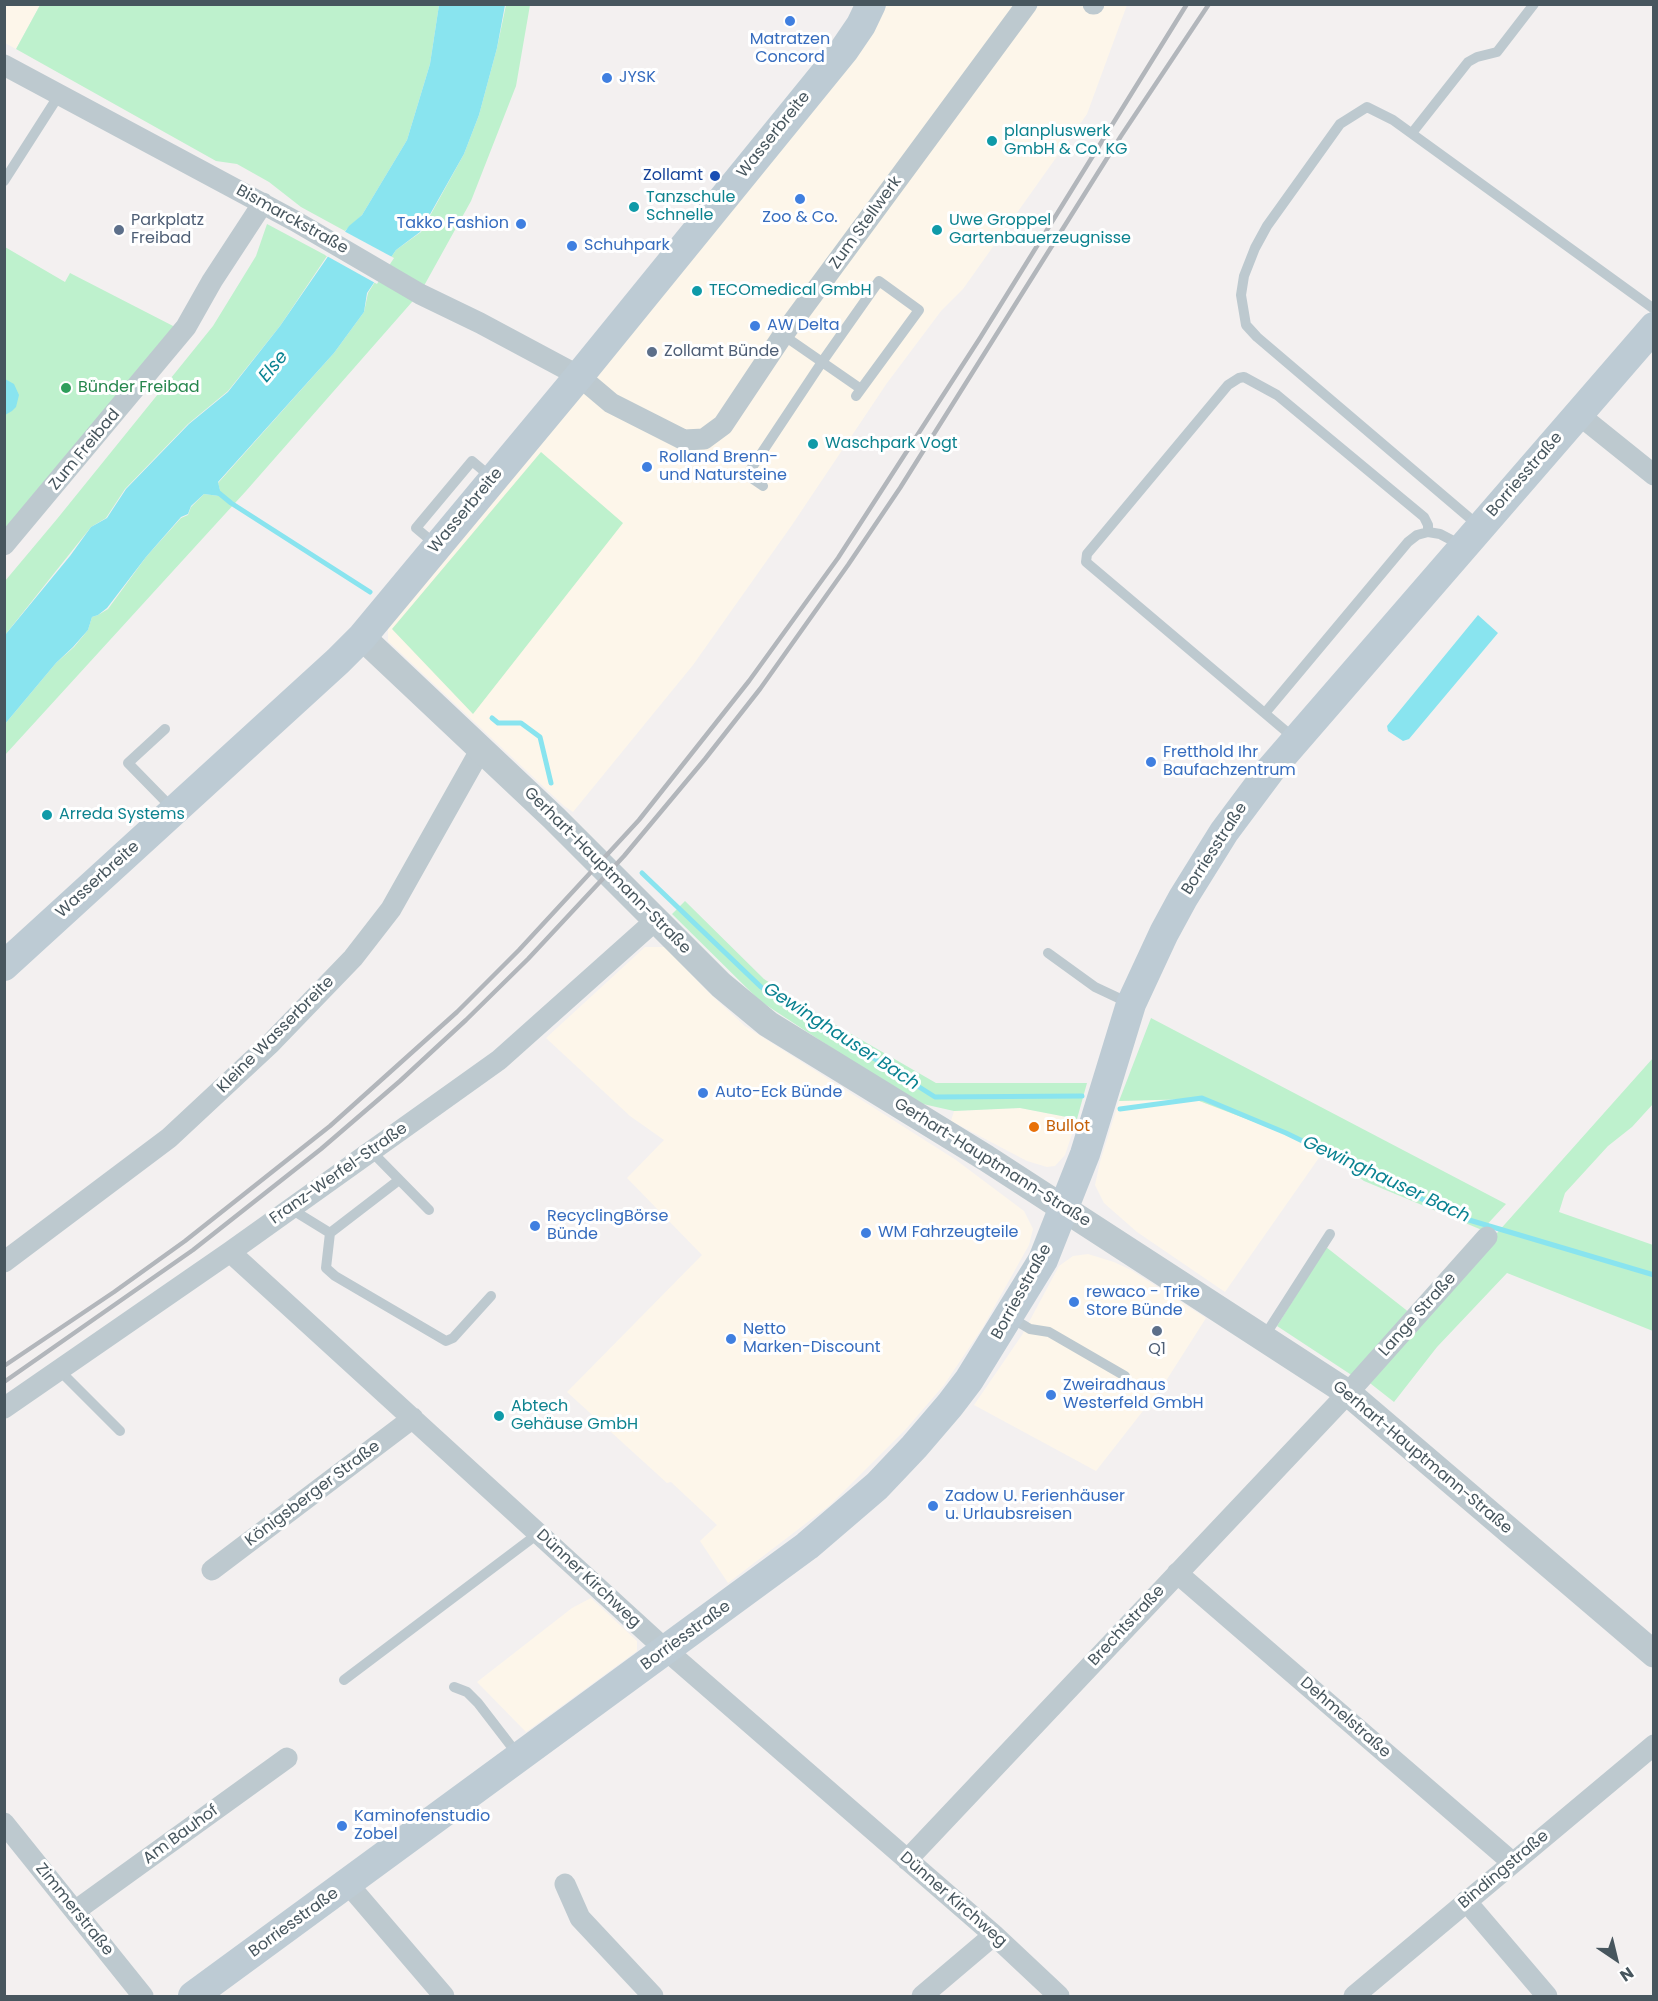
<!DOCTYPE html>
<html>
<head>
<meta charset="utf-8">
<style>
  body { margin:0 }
  #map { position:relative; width:1658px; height:2001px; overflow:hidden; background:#f3f0f0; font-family:Poppins,sans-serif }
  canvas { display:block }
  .frame { position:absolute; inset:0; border:6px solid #47565e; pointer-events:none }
  .north { position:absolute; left:1586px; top:1929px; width:60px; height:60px; -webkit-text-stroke:4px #fff; paint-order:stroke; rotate:145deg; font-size:16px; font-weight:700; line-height:24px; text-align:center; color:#47565e }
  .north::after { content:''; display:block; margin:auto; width:21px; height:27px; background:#47565e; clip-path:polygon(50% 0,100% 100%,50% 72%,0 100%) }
</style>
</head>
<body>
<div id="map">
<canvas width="1658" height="2001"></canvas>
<div class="frame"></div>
<div class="north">N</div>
</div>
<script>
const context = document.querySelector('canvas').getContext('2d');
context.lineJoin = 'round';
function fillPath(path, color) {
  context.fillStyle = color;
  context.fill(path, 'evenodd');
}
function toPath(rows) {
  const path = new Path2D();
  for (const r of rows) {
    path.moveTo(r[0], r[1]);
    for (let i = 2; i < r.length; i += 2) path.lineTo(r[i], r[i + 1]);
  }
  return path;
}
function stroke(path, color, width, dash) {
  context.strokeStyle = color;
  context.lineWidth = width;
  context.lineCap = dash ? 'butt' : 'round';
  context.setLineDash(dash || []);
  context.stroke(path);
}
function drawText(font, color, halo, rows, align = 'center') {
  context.font = font + ' Poppins,sans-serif';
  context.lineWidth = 6;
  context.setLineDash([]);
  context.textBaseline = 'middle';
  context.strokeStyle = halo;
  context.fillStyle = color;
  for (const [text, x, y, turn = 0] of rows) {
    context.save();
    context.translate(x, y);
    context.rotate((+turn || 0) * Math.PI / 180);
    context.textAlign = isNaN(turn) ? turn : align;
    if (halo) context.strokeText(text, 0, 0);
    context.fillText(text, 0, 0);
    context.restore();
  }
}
fillPath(toPath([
  [4,5,40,5,16,49,5,43],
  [885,5,1127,5,1087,114,963,289,941,311,887,383,792,525,693,665,573,812,564,806,388,641,388,627],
  [645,947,665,947,708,992,745,1026,956,1160,1024,1211,1033,1229,1029,1245,983,1327,944,1385,906,1429,830,1505,728,1583,700,1541,717,1525,671,1482,667,1483,567,1392,702,1255,627,1178,664,1140,630,1116,546,1038],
  [1194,1099,1286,1134,1323,1152,1225,1292,1137,1232,1104,1203,1095,1185,1100,1162,1119,1101],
  [1020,1108,1077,1119,1065,1155,1055,1166,1047,1167,1027,1161,951,1121,954,1111],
  [1088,1254,1114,1262,1131,1270,1206,1318,1164,1384,1096,1471,974,1405,1022,1335,1059,1266,1073,1256],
  [591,1598,637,1641,637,1651,526,1732,477,1682,572,1608]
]), '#fdf6ea');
fillPath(toPath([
  [40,5,439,5,430,64,407,140,362,215,345,231,301,207,269,182,237,164,216,161,16,49],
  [506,5,530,5,516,86,471,201,420,293,382,271,396,250,421,232,464,154,479,115,497,48],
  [267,224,327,256,280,326,228,391,188,424,125,489,106,518,91,527,5,635,5,581,57,519,213,326,256,256],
  [5,247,65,282,70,273,177,328,5,537],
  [381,272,419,294,246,491,5,755,5,724,56,663,74,647,88,630,92,617,98,615,108,609,146,557,181,518,188,515,191,507,204,494,219,496,220,490,218,483,334,353,364,312,368,293],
  [541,452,623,523,473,714,392,629],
  [685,901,764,979,827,1020,936,1083,1087,1083,1077,1119,1020,1108,954,1111,914,1102,760,1001,672,914],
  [1151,1018,1506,1204,1482,1230,1364,1181,1323,1152,1286,1134,1194,1099,1119,1101],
  [1653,1058,1653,1104,1632,1127,1608,1146,1565,1193,1559,1212,1653,1245,1653,1331,1507,1273,1437,1347,1394,1402,1366,1380],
  [1326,1247,1410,1313,1353,1376,1277,1326]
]), '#bef1cd');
fillPath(toPath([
  [439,5,505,5,497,48,479,115,464,154,420,232,396,250,367,293,364,312,334,353,218,482,220,490,219,496,204,494,191,506,188,514,181,517,146,557,107,608,98,615,92,617,88,630,73,647,56,663,5,724,5,635,70,556,91,527,107,518,126,489,189,424,228,392,280,326,349,226,362,215,407,140,430,64],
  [5,379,14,384,19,395,16,407,12,411,5,415],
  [1478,615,1498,633,1409,739,1403,741,1388,731,1387,726]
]), '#89e4ef');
fillPath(toPath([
  [342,230,394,258,377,284,325,255]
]), '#f3f0f0');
stroke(toPath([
  [214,489,231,503,370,592],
  [492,718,498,723,521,723,540,737,551,783],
  [642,873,761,987,935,1097,1082,1096],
  [1120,1109,1202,1098,1286,1133,1459,1217,1654,1275]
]), '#89e4ef', 5);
stroke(toPath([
  [1412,133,1468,62,1477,57,1497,52,1534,4],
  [4,181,59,95],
  [783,335,861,389],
  [763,486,747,475,822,362,879,281,919,310,856,396],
  [1479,526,1257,337,1246,325,1241,295,1244,276,1255,248,1267,226,1340,124,1367,107,1393,120,1654,309],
  [435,544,416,528,472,461,491,477],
  [1265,713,1408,542,1417,535,1428,532,1440,534,1461,545],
  [165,729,128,763,172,808],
  [1294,738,1086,562,1087,554,1228,385,1239,378,1244,377,1277,395,1424,517,1428,525,1428,532],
  [1048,953,1095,987,1129,1003],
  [371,1151,429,1210],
  [291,1209,330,1233,326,1268,335,1276,446,1341,453,1338,491,1296],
  [330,1233,399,1180],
  [1010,1317,1030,1329,1049,1332,1125,1376],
  [1264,1337,1330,1234],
  [59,1370,120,1431],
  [344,1680,539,1533],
  [454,1687,467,1692,478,1703,518,1755]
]), '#bdc9cf', 10);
stroke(toPath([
  [1093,4,1094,4],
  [4,65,295,221,420,294,480,323,579,376,611,403,684,440,704,439,723,425,783,335,1027,4],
  [1578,414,1654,475],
  [4,545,186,327,212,281,263,203],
  [230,1252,666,1650,994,1935,1059,1996],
  [4,1262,169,1138,271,1043,353,958,391,909,481,749],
  [4,1408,230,1252,499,1060,657,919],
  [212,1570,413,1418],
  [1177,1573,1513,1863],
  [4,1823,143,1996],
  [907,1860,1348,1393,1487,1237],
  [348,1884,444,1996],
  [565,1884,580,1918,653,1996],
  [1466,1901,1547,1996],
  [75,1911,287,1758],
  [922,1996,994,1935],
  [1354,1996,1654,1745]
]), '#bdc9cf', 21);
stroke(toPath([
  [362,637,554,818,721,985,768,1024,986,1158,1348,1393,1654,1654]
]), '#bdc9cf', 27);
stroke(toPath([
  [4,966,338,661,362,637,579,376,844,50,861,25,871,4],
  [193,1996,807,1546,877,1486,914,1447,950,1405,969,1380,1043,1260,1085,1154,1131,1004,1164,933,1183,898,1224,832,1271,769,1654,327]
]), '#bdcbd4', 30);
stroke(toPath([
  [4,1366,114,1292,185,1241,330,1126,457,1012,519,950,639,820,749,681,838,558,980,338,1187,4],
  [4,1382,193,1250,321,1149,400,1081,466,1020,528,959,624,856,705,759,760,689,848,565,900,488,1121,136,1209,4]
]), '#b2b6bb', 4.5);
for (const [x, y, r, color] of [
  [790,21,6,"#3f7fe0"],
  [607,78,6,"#3f7fe0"],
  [992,141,6,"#0f9aa8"],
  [715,176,6,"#1a4fb4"],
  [800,199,6,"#3f7fe0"],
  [634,207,6,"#0f9aa8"],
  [521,224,6,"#3f7fe0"],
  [119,230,6,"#5c6f8a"],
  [937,230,6,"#0f9aa8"],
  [572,246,6,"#3f7fe0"],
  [697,291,6,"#0f9aa8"],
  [755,326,6,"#3f7fe0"],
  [652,352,6,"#5c6f8a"],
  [66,388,6,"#2e9e5b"],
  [813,444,6,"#0f9aa8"],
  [647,467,6,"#3f7fe0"],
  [1151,762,6,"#3f7fe0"],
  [47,815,6,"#0f9aa8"],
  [703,1093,6,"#3f7fe0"],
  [1034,1127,6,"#e8710a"],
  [535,1226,6,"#3f7fe0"],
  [866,1233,6,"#3f7fe0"],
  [1074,1302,6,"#3f7fe0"],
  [1157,1331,6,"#5c6f8a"],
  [731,1339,6,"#3f7fe0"],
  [1051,1395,6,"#3f7fe0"],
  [499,1416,6,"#0f9aa8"],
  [933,1506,6,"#3f7fe0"],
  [342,1826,6,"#3f7fe0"]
]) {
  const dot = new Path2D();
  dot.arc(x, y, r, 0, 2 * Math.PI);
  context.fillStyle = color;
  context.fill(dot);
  stroke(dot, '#fff', 2);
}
drawText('16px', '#366cbe', '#fff', [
  ["Matratzen",790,40,"center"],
  ["Concord",790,58,"center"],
  ["JYSK",619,78],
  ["Zoo & Co.",800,218,"center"],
  ["Takko Fashion",509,224,"right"],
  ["Schuhpark",584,246],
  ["AW Delta",767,326],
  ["Rolland Brenn-",659,458],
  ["und Natursteine",659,476],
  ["Fretthold Ihr",1163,753],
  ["Baufachzentrum",1163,771],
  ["Auto-Eck Bünde",715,1093],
  ["RecyclingBörse",547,1217],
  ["Bünde",547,1235],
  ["WM Fahrzeugteile",878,1233],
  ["rewaco - Trike",1086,1293],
  ["Store Bünde",1086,1311],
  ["Netto",743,1330],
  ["Marken-Discount",743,1348],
  ["Zweiradhaus",1063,1386],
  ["Westerfeld GmbH",1063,1404],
  ["Zadow U. Ferienhäuser",945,1497],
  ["u. Urlaubsreisen",945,1515],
  ["Kaminofenstudio",354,1817],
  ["Zobel",354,1835]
], 'left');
drawText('16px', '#0d838f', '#fff', [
  ["planpluswerk",1004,132],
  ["GmbH & Co. KG",1004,150],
  ["Tanzschule",646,198],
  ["Schnelle",646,216],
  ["Uwe Groppel",949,221],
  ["Gartenbauerzeugnisse",949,239],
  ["TECOmedical GmbH",709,291],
  ["Waschpark Vogt",825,444],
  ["Arreda Systems",59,815],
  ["Abtech",511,1407],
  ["Gehäuse GmbH",511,1425]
], 'left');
drawText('16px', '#47565e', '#fff', [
  ["Wasserbreite",774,135,-51],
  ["Bismarckstraße",292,220,29],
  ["Zum Stellwerk",866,223,-54],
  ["Zum Freibad",85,450,-50],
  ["Borriesstraße",1525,475,-49],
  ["Wasserbreite",466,511,-50],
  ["Borriesstraße",1215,849,-57],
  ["Gerhart-Hauptmann-Straße",607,871,45],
  ["Wasserbreite",98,880,-42],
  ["Kleine Wasserbreite",276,1035,-45],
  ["Gerhart-Hauptmann-Straße",992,1163,32],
  ["Franz-Werfel-Straße",339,1174,-35],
  ["Borriesstraße",1022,1292,-61],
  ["Lange Straße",1418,1315,-48],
  ["Gerhart-Hauptmann-Straße",1422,1458,40],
  ["Königsberger Straße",313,1494,-37],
  ["Dünner Kirchweg",588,1579,43],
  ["Brechtstraße",1127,1626,-47],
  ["Borriesstraße",686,1636,-36],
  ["Dehmelstraße",1345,1718,41],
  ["Am Bauhof",181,1835,-36],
  ["Bindingstraße",1504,1870,-40],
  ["Dünner Kirchweg",953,1900,41],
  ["Zimmerstraße",74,1910,51],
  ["Borriesstraße",294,1923,-36]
]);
drawText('16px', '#164399', '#fff', [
  ["Zollamt",703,176]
], 'right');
drawText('16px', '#4e5e75', '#fff', [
  ["Parkplatz",131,221],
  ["Freibad",131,239],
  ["Zollamt Bünde",664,352],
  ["Q1",1157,1350,"center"]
], 'left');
drawText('16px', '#27864d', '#fff', [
  ["Bünder Freibad",78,388]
], 'left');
drawText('16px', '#c56008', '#fff', [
  ["Bullot",1046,1127]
], 'left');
drawText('italic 18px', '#098291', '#fff', [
  ["Else",274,367,-50],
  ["Gewinghauser Bach",841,1037,33],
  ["Gewinghauser Bach",1386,1180,25]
]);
</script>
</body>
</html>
